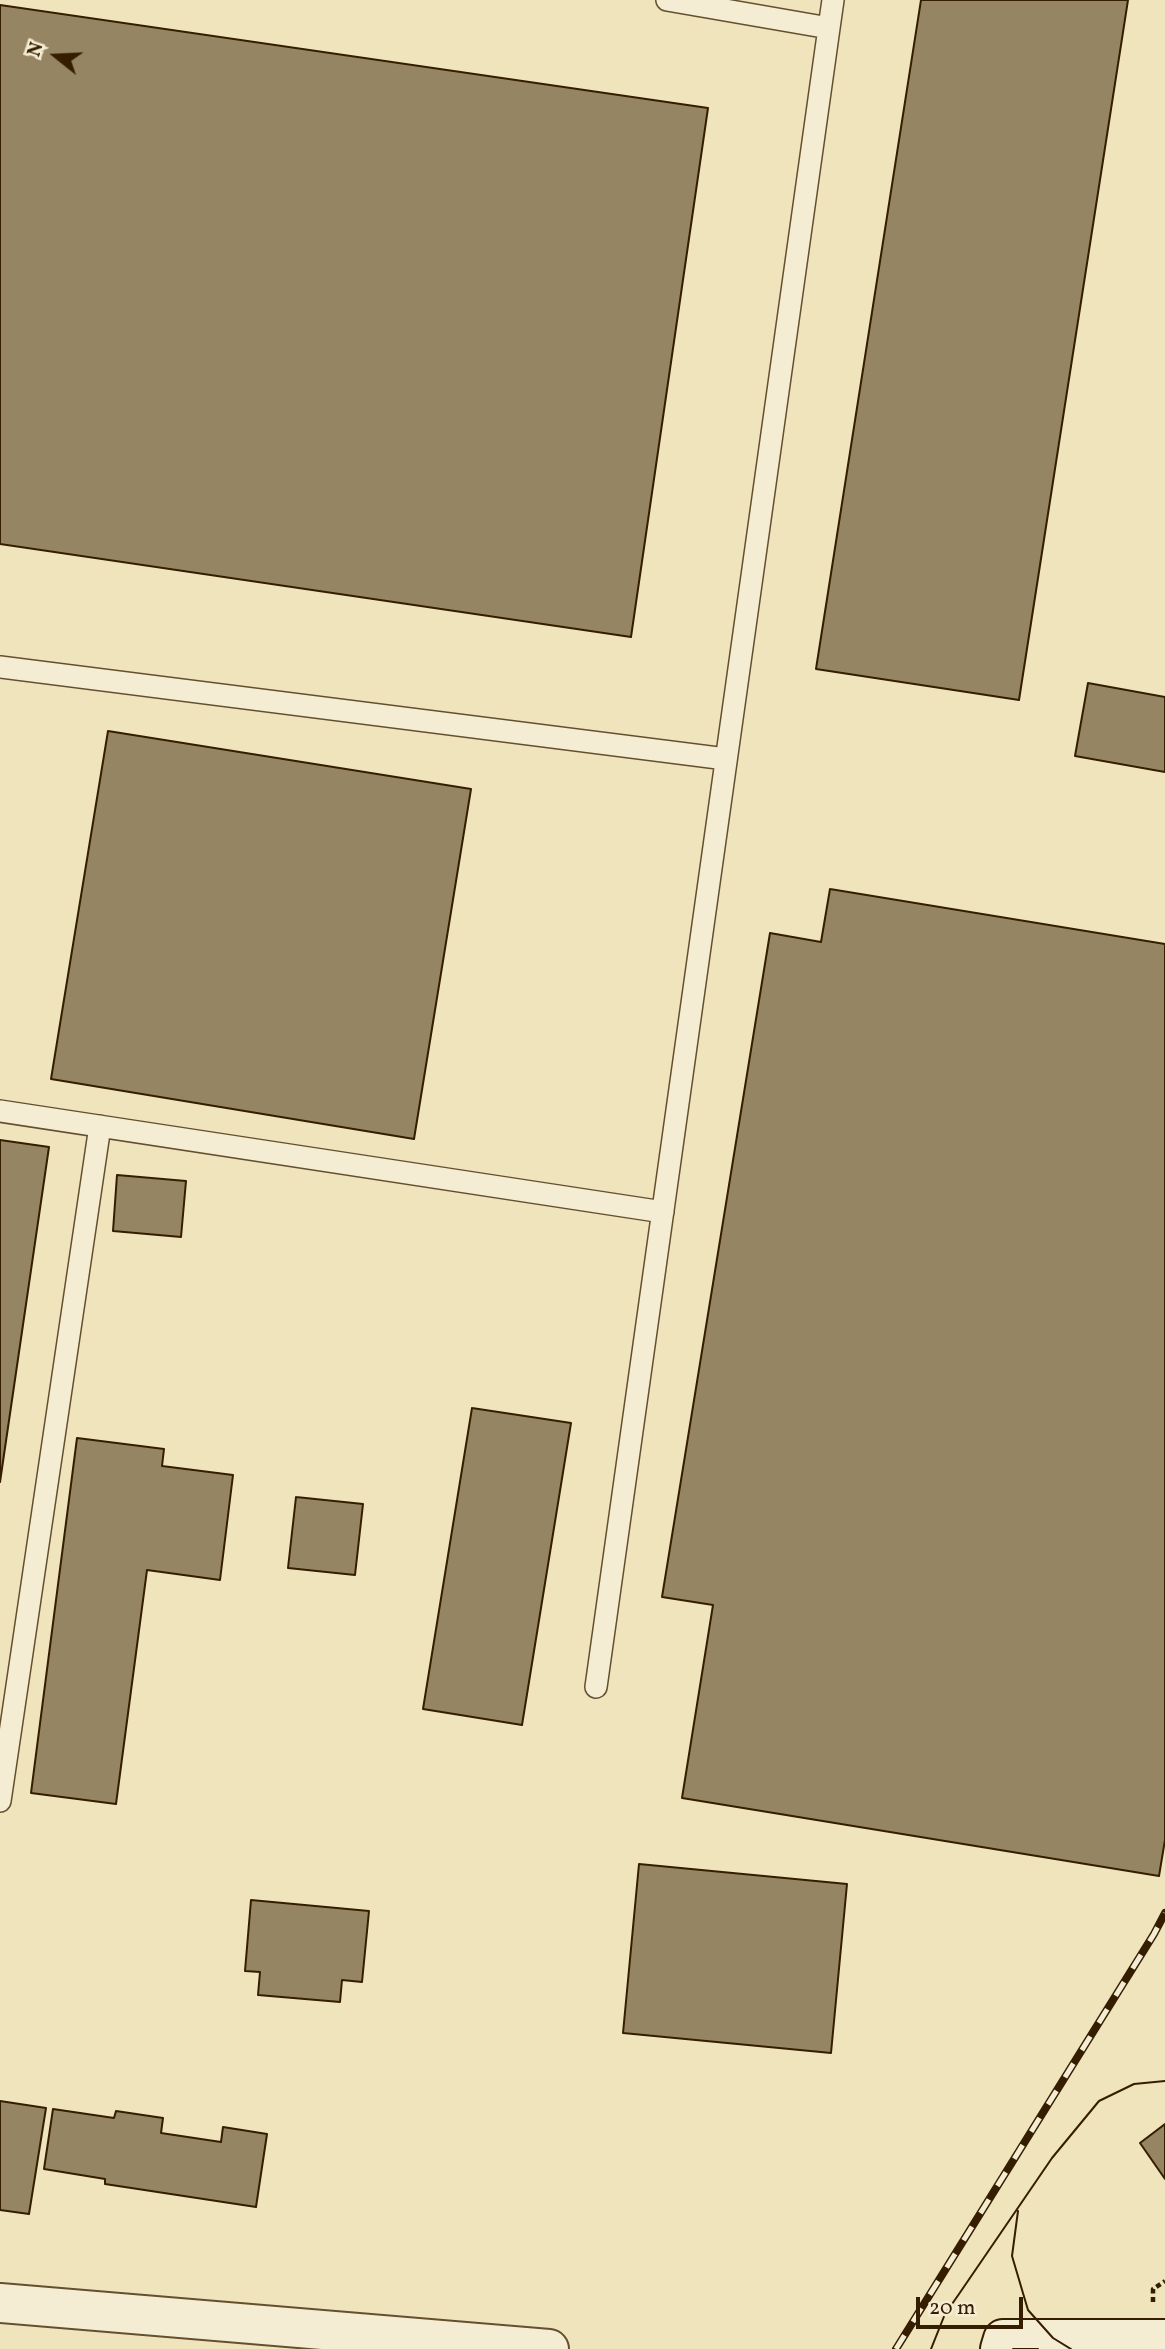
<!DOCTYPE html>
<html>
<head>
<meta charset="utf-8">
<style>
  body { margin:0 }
  #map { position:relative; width:1165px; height:2349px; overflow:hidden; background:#f0e4bc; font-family:Vollkorn,serif }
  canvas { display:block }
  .north { position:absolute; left:21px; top:21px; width:70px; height:70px; -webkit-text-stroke:5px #f5edd3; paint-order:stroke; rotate:288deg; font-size:19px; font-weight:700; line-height:28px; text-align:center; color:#351e00 }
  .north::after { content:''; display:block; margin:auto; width:24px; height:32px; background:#351e00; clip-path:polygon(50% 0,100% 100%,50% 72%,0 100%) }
  .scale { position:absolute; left:916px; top:2297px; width:107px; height:32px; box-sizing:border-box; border:4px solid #351e00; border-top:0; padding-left:9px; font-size:21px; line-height:24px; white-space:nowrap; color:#351e00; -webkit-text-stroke:5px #f5edd3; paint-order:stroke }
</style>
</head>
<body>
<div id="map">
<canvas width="1165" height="2349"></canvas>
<div class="north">N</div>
<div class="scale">20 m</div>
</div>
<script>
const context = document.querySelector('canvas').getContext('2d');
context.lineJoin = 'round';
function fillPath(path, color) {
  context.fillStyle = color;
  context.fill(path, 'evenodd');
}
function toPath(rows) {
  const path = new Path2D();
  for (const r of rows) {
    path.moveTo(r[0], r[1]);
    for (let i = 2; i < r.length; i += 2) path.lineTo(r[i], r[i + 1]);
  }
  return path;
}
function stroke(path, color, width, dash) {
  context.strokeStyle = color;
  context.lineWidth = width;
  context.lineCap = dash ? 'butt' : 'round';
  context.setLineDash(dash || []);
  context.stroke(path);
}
const building = toPath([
  [921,0,1128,0,1019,700,816,669,921,0],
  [0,5,708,108,631,637,0,544,0,5],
  [1088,683,1165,697,1165,772,1075,756,1088,683],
  [108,731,471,789,414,1139,51,1079,108,731],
  [830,889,1165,944,1165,1840,1159,1876,682,1798,713,1605,662,1597,770,933,821,942,830,889],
  [0,1140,49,1147,0,1482,0,1140],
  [117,1175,186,1181,181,1237,113,1231,117,1175],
  [472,1408,571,1423,522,1725,423,1709,472,1408],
  [77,1438,164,1449,162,1466,233,1475,220,1580,147,1570,116,1804,31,1793,77,1438],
  [296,1497,363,1504,355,1575,288,1568,296,1497],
  [639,1864,847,1884,831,2053,623,2033,639,1864],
  [251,1900,369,1911,362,1982,342,1980,340,2002,258,1995,260,1972,245,1971,251,1900],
  [0,2101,46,2108,29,2214,0,2210,0,2101],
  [53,2109,114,2118,116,2111,163,2118,161,2133,221,2142,223,2127,267,2134,256,2207,105,2184,105,2179,44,2169,53,2109],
  [1165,2124,1165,2179,1140,2143,1165,2124]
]);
fillPath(building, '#968562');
stroke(building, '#351e00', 2);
const lane = toPath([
  [667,0,829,28,833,0],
  [0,667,726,759],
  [0,1111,663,1212],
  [596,1687,829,28],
  [0,1801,100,1126]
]);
const street = toPath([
  [0,2303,549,2349]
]);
const secondary = toPath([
  [1000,2349,1003,2339,1165,2339]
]);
stroke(lane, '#64502f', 24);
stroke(street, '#64502f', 42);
stroke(secondary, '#351e00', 42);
stroke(toPath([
  [1153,2302,1153,2289,1165,2281]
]), '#351e00', 4.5, [5, 3.5]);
stroke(lane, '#f5edd3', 21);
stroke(street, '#f5edd3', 38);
stroke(secondary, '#f5edd3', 38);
stroke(toPath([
  [1018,2211,1012,2256,1028,2310,1053,2338,1071,2349],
  [931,2349,945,2314,959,2294,1052,2158,1099,2101,1134,2084,1165,2081],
  [1013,2349,1038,2349]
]), '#351e00', 2);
const rail = toPath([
  [896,2349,1154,1934,1165,1913]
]);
stroke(rail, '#351e00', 8);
stroke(rail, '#f5edd3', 5, [16]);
</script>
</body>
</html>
